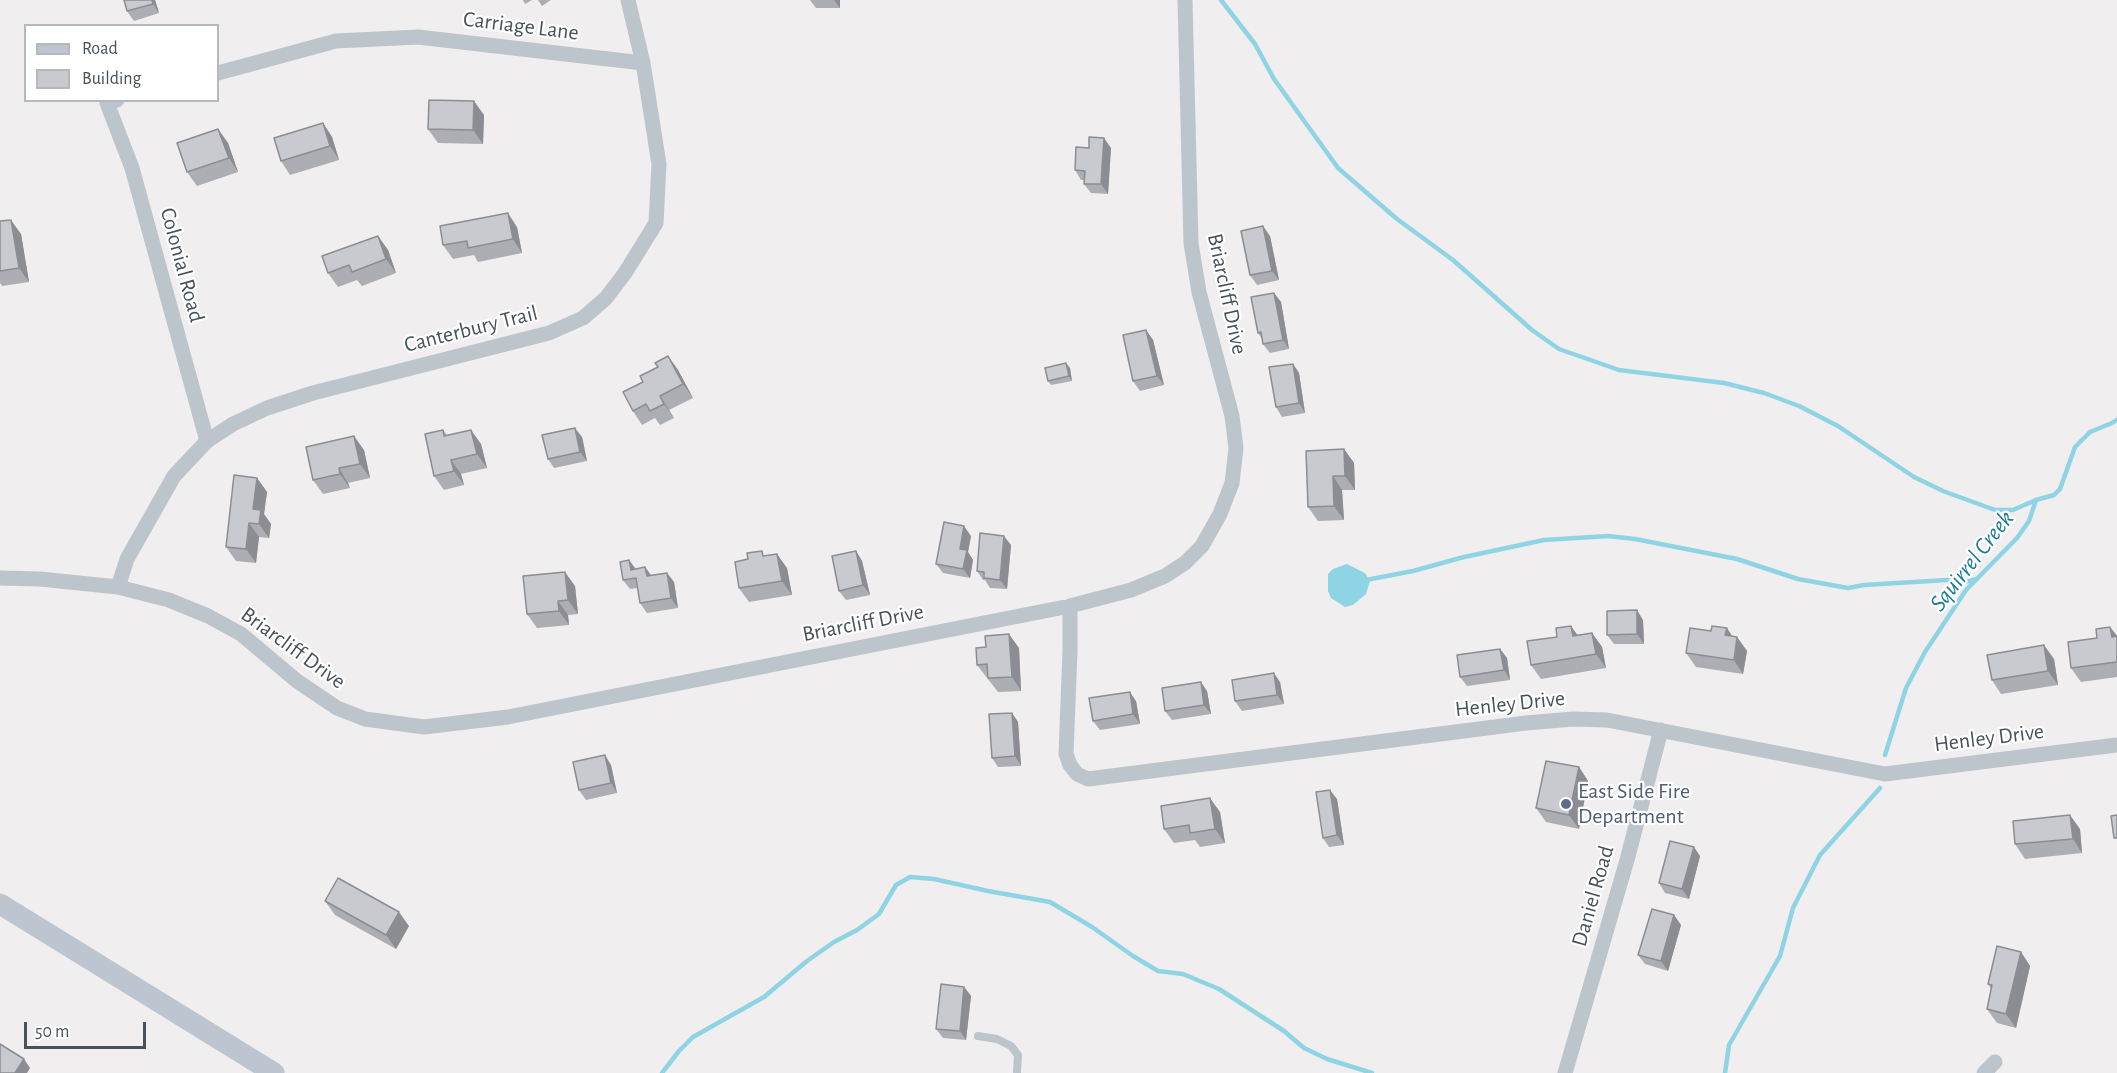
<!DOCTYPE html>
<html>
<head>
<meta charset="utf-8">
<style>
  body { margin:0 }
  #map { position:relative; width:2117px; height:1073px; overflow:hidden; background:#f0eeee; font-family:"Alegreya Sans",sans-serif }
  canvas { display:block }
  .legend { position:absolute; left:24px; top:24px; width:195px; height:78px; box-sizing:border-box; background:#fff; border:2px solid #b5b9bd; margin:0; padding:8px 10px; list-style:none; font-size:18px; color:#475159 }
  .legend li { display:flex; align-items:center; gap:12px; height:30px }
  .legend b { width:30px; border:2px solid #b5b9bd }
  .scale { position:absolute; left:24px; top:1022px; width:122px; height:27px; box-sizing:border-box; border:3px solid #475159; border-top:0; padding-left:8px; font-size:18px; line-height:21px; white-space:nowrap; color:#475159; -webkit-text-stroke:4px #fff; paint-order:stroke }
</style>
</head>
<body>
<div id="map">
<canvas width="2117" height="1073"></canvas>
<ul class="legend">
<li><b style="height:8px;background:#bdc6d0"></b>Road</li>
<li><b style="height:16px;background:#c8cad0"></b>Building</li>
</ul>
<div class="scale">50 m</div>
</div>
<script>
const context = document.querySelector('canvas').getContext('2d');
context.lineJoin = 'round';
function fillPath(path, color) {
  context.fillStyle = color;
  context.fill(path, 'evenodd');
}
function toPath(rows) {
  const path = new Path2D();
  for (const r of rows) {
    path.moveTo(r[0], r[1]);
    for (let i = 2; i < r.length; i += 2) path.lineTo(r[i], r[i + 1]);
  }
  return path;
}
function stroke(path, color, width, dash) {
  context.strokeStyle = color;
  context.lineWidth = width;
  context.lineCap = dash ? 'butt' : 'round';
  context.setLineDash(dash || []);
  context.stroke(path);
}
function drawText(font, color, halo, rows, align = 'center') {
  context.font = font + ' "Alegreya Sans",sans-serif';
  context.lineWidth = 4.5;
  context.setLineDash([]);
  context.textBaseline = 'middle';
  context.strokeStyle = halo;
  context.fillStyle = color;
  for (const [text, x, y, turn = 0] of rows) {
    context.save();
    context.translate(x, y);
    context.rotate((+turn || 0) * Math.PI / 180);
    context.textAlign = isNaN(turn) ? turn : align;
    if (halo) context.strokeText(text, 0, 0);
    context.fillText(text, 0, 0);
    context.restore();
  }
}
fillPath(toPath([
  [1347,564,1365,573,1370,581,1366,594,1353,605,1345,607,1331,598,1328,591,1328,574,1333,569]
]), '#8fd4e4');
stroke(toPath([
  [1221,0,1255,44,1274,79,1338,168,1397,219,1453,260,1532,330,1559,349,1619,370,1724,383,1764,393,1799,406,1838,426,1914,477,1943,491,1995,510,2013,510,2036,500,2054,495,2060,489,2075,447,2090,432,2112,423,2117,420],
  [1366,580,1413,571,1464,557,1544,540,1608,536,1635,539,1737,559,1798,579,1848,588,1864,585,1947,580,1964,582,1977,579],
  [1885,755,1906,688,1925,652,1966,590,2017,538,2029,521,2036,500],
  [662,1073,679,1051,693,1037,764,997,807,961,834,942,857,930,879,914,896,885,910,877,934,879,988,891,1050,902,1092,927,1133,956,1158,971,1183,974,1219,989,1284,1031,1304,1048,1327,1059,1372,1073],
  [1725,1073,1729,1045,1780,956,1793,908,1820,855,1880,788]
]), '#8fd4e4', 4.5);
stroke(toPath([
  [978,1036,997,1039,1011,1046,1018,1055,1017,1073]
]), '#bdc5cc', 8);
stroke(toPath([
  [218,73,336,41,418,37,643,63],
  [117,100,107,103,132,168,207,441],
  [0,578,40,579,118,587,169,600,208,616,241,634,297,681,337,708,365,719,424,727,508,717,1070,606,1131,590,1165,576,1185,563,1202,546,1220,514,1232,483,1236,448,1232,416,1199,292,1191,243,1185,0],
  [118,587,127,559,174,476,207,441,233,424,267,408,313,393,549,333,583,318,606,298,625,273,656,223,659,164,643,63,628,0],
  [1070,606,1070,651,1066,754,1070,765,1077,774,1088,779,1526,723,1573,719,1607,720,1885,774,2117,745],
  [1565,1073,1627,860,1661,730],
  [1984,1073,1995,1062]
]), '#bdc5cc', 15);
stroke(toPath([
  [0,904,274,1073]
]), '#bdc6d0', 21);
fillPath(toPath([
  [155,0,159,13,134,21,127,11],
  [523,0,532,0,525,4],
  [538,0,551,0,542,6],
  [810,0,840,0,840,8,816,8],
  [484,115,483,144,438,143,428,129],
  [323,123,332,137,339,160,290,175,281,161],
  [218,129,228,143,238,172,197,186,187,172],
  [1089,148,1111,148,1108,194,1091,193,1084,184,1085,180,1081,180,1075,170],
  [0,221,21,234,29,282,2,286,0,283],
  [517,227,522,253,478,262,474,255,453,259,443,245],
  [378,236,388,250,396,273,362,286,357,280,338,287,328,273],
  [1270,236,1279,280,1257,285,1250,275],
  [1274,293,1281,302,1289,349,1270,353,1263,344,1262,339,1258,333],
  [1146,330,1153,340,1164,385,1140,391,1133,381],
  [668,356,678,370,693,398,669,410,674,418,660,425,655,418,642,425,633,411,643,382],
  [1293,364,1299,373,1305,413,1282,417,1276,407],
  [1070,368,1072,381,1051,385,1048,381],
  [443,430,447,435,481,444,487,468,461,474,464,485,444,490,434,476],
  [582,437,587,461,554,468,548,459],
  [1344,449,1354,463,1355,490,1342,490,1344,520,1318,521,1308,507],
  [364,450,370,478,348,483,350,488,323,494,313,480],
  [257,478,267,492,264,514,271,524,269,538,259,537,256,563,236,561,226,547],
  [971,536,968,552,973,560,970,578,943,573,936,564],
  [1011,545,1007,589,990,588,985,580,983,580,977,571],
  [856,551,862,561,870,595,846,600,839,591],
  [766,556,787,568,792,595,749,602,739,588],
  [629,560,636,569,645,567,651,575,667,573,674,582,678,608,647,613,640,603,638,588,630,589,623,580],
  [575,586,578,614,568,615,569,625,537,628,527,614],
  [1643,620,1644,644,1614,644,1607,635],
  [2110,627,2117,636,2117,677,2081,682,2071,668,2097,638],
  [1592,633,1602,647,1606,668,1541,679,1531,665,1557,637],
  [1733,637,1737,637,1747,651,1743,674,1696,667,1686,653],
  [1019,648,1021,691,998,692,977,665],
  [1500,649,1507,658,1510,680,1467,686,1460,677],
  [2054,659,2058,685,2001,694,1992,680],
  [1280,682,1284,704,1242,711,1235,701],
  [1207,691,1211,714,1172,720,1165,711],
  [1136,701,1140,724,1100,730,1093,721],
  [1012,713,1018,722,1021,766,998,767,992,758],
  [611,765,617,793,586,800,579,790],
  [1579,767,1588,781,1579,829,1546,822,1536,808],
  [1337,799,1344,845,1329,847,1323,838],
  [1220,812,1225,843,1200,847,1195,840,1174,843,1164,829],
  [2080,829,2082,853,2025,859,2015,844],
  [1700,856,1689,899,1665,893,1659,883],
  [325,901,409,926,396,949,335,915],
  [1674,915,1681,925,1668,971,1645,964,1638,955],
  [2021,952,2030,966,2016,1028,1997,1023,1987,1009,1991,989,1988,984],
  [964,987,971,996,966,1040,943,1038,936,1029]
]), '#acaeb3');
fillPath(toPath([
  [152,0,155,0,159,13,153,4],
  [834,0,840,0,840,8],
  [474,101,484,115,483,144,473,130],
  [323,123,332,137,339,160,330,146],
  [218,129,228,143,238,172,229,158],
  [1104,138,1111,148,1108,194,1101,184],
  [508,213,517,227,522,253,513,239],
  [11,220,21,234,29,282,19,268],
  [1263,226,1270,236,1279,280,1272,271],
  [378,236,388,250,396,273,386,259],
  [1274,293,1281,302,1289,349,1283,340],
  [1146,330,1153,340,1164,385,1157,376],
  [668,356,678,370,693,398,683,384],
  [1066,363,1070,368,1072,381,1069,376],
  [1293,364,1299,373,1305,413,1299,403],
  [660,396,669,410,674,418,664,404],
  [575,428,582,437,587,461,580,452],
  [471,430,481,444,487,468,477,454],
  [354,436,364,450,370,478,360,464],
  [1344,449,1354,463,1355,490,1345,476],
  [451,460,461,474,464,485,454,471],
  [339,468,348,483,350,488,340,474],
  [1333,476,1342,490,1344,520,1334,506],
  [257,478,267,492,264,514,271,524,269,538,259,524,253,509],
  [249,523,259,537,256,563,246,549],
  [964,526,971,536,968,552,973,560,970,578,963,569,960,549],
  [1004,536,1011,545,1007,589,1000,580],
  [856,551,862,561,870,595,863,585],
  [777,554,787,568,792,595,782,581],
  [629,560,636,570,631,570],
  [645,567,652,577,647,576],
  [565,572,575,586,578,614,568,600],
  [667,573,674,582,678,608,671,598],
  [558,601,568,615,569,625,559,611],
  [1637,610,1643,620,1644,644,1637,634],
  [1571,626,1581,640,1573,636],
  [2110,627,2117,636,2112,637],
  [1727,628,1736,642,1737,637,1747,651,1743,674,1734,660,1725,635],
  [1592,633,1602,647,1606,668,1596,654],
  [1009,634,1019,648,1021,691,1012,677],
  [2044,645,2054,659,2058,685,2048,671],
  [1500,649,1507,658,1510,680,1504,670],
  [1274,673,1280,682,1284,704,1277,695],
  [1201,682,1207,691,1211,714,1204,705],
  [1130,692,1136,701,1140,724,1133,714],
  [1012,713,1018,722,1021,766,1015,756],
  [605,755,611,765,617,793,611,783],
  [1579,767,1588,781,1579,829,1569,815],
  [1330,790,1337,799,1344,845,1337,835],
  [1210,798,1220,812,1225,843,1215,829],
  [2070,815,2080,829,2082,853,2073,839],
  [1694,847,1700,856,1689,899,1682,889],
  [399,912,409,926,396,949,386,935],
  [1674,915,1681,925,1668,971,1661,961],
  [2021,952,2030,966,2016,1028,2006,1014],
  [964,987,971,996,966,1040,960,1031],
  [24,1059,30,1068,27,1073,15,1073]
]), '#8c8d92');
const building = toPath([
  [124,0,152,0,153,4,127,11,124,0],
  [429,100,474,101,473,130,428,129,429,100],
  [323,123,330,146,281,161,274,138,323,123],
  [218,129,229,158,187,172,177,143,218,129],
  [1089,137,1104,138,1101,184,1084,184,1085,171,1075,170,1076,147,1089,148,1089,137],
  [508,213,513,239,468,248,467,241,443,245,440,226,508,213],
  [11,220,19,268,0,271,0,221,11,220],
  [1263,226,1272,271,1250,275,1241,231,1263,226],
  [378,236,386,259,352,272,349,265,328,273,322,256,378,236],
  [1274,293,1283,340,1263,344,1261,332,1258,333,1251,297,1274,293],
  [1146,330,1157,376,1133,381,1123,335,1146,330],
  [668,356,683,384,660,396,664,404,650,411,646,404,633,411,623,392,643,382,640,376,658,367,655,363,668,356],
  [1066,363,1069,376,1048,381,1045,368,1066,363],
  [1293,364,1299,403,1276,407,1269,367,1293,364],
  [575,428,580,452,548,459,542,435,575,428],
  [443,430,444,436,471,430,477,454,451,460,454,471,434,476,425,434,443,430],
  [354,436,360,464,339,468,340,474,313,480,306,447,354,436],
  [1344,449,1345,476,1333,476,1334,506,1308,507,1306,451,1344,449],
  [234,475,257,478,253,509,261,510,259,524,249,523,246,549,226,547,234,475],
  [944,522,964,526,960,549,967,550,963,569,936,564,944,522],
  [980,533,1004,536,1000,580,984,578,984,572,977,571,980,533],
  [762,551,763,556,777,554,782,581,739,588,735,562,748,559,747,553,762,551],
  [856,551,863,585,839,591,832,556,856,551],
  [629,560,631,570,645,567,647,576,667,573,671,598,640,603,636,578,623,580,620,562,629,560],
  [565,572,568,600,558,601,559,611,527,614,523,576,565,572],
  [1637,610,1637,634,1607,635,1607,611,1637,610],
  [1571,626,1573,636,1592,633,1596,654,1531,665,1527,641,1557,637,1556,628,1571,626],
  [1712,626,1727,628,1725,635,1737,637,1734,660,1686,653,1690,628,1711,631,1712,626],
  [2110,627,2112,637,2117,636,2117,662,2071,668,2068,642,2097,638,2096,629,2110,627],
  [1009,634,1012,677,988,678,987,664,977,665,976,648,986,647,985,636,1009,634],
  [2044,645,2048,671,1992,680,1987,655,2044,645],
  [1500,649,1504,670,1460,677,1457,655,1500,649],
  [1274,673,1277,695,1235,701,1232,680,1274,673],
  [1201,682,1204,705,1165,711,1162,688,1201,682],
  [1130,692,1133,714,1093,721,1089,698,1130,692],
  [1012,713,1015,756,992,758,989,714,1012,713],
  [605,755,611,783,579,790,573,762,605,755],
  [1546,761,1579,767,1569,815,1536,808,1546,761],
  [1330,790,1337,835,1323,838,1316,792,1330,790],
  [1210,798,1215,829,1190,833,1189,825,1164,829,1161,806,1210,798],
  [2070,815,2073,839,2015,844,2013,821,2070,815],
  [2117,815,2117,838,2114,838,2111,816,2117,815],
  [1670,841,1694,847,1682,889,1659,883,1670,841],
  [338,878,399,912,386,935,325,901,338,878],
  [1652,909,1674,915,1661,961,1638,955,1652,909],
  [1997,946,2021,952,2006,1014,1987,1009,1992,985,1988,984,1997,946],
  [941,984,964,987,960,1031,936,1029,941,984],
  [0,1044,24,1059,15,1073,0,1073,0,1044]
]);
fillPath(building, '#c8cad0');
stroke(building, '#8c8d92', 1.5);
for (const [x, y, r, color] of [
  [1566,804,6,"#5c6f8a"]
]) {
  const dot = new Path2D();
  dot.arc(x, y, r, 0, 2 * Math.PI);
  context.fillStyle = color;
  context.fill(dot);
  stroke(dot, '#fff', 2);
}
drawText('22px', '#475159', '#fff', [
  ["Carriage Lane",521,26,7],
  ["Colonial Road",182,265,75],
  ["Briarcliff Drive",1227,294,78],
  ["Canterbury Trail",471,329,-14],
  ["Briarcliff Drive",863,623,-11],
  ["Briarcliff Drive",293,648,36],
  ["Henley Drive",1510,704,-6],
  ["Henley Drive",1989,738,-7],
  ["Daniel Road",1593,896,-74]
]);
drawText('22px', '#4e5e75', '#fff', [
  ["East Side Fire",1578,791],
  ["Department",1578,816]
], 'left');
drawText('italic 24px', '#177c95', '#fff', [
  ["Squirrel Creek",1972,561,-52]
]);
</script>
</body>
</html>
